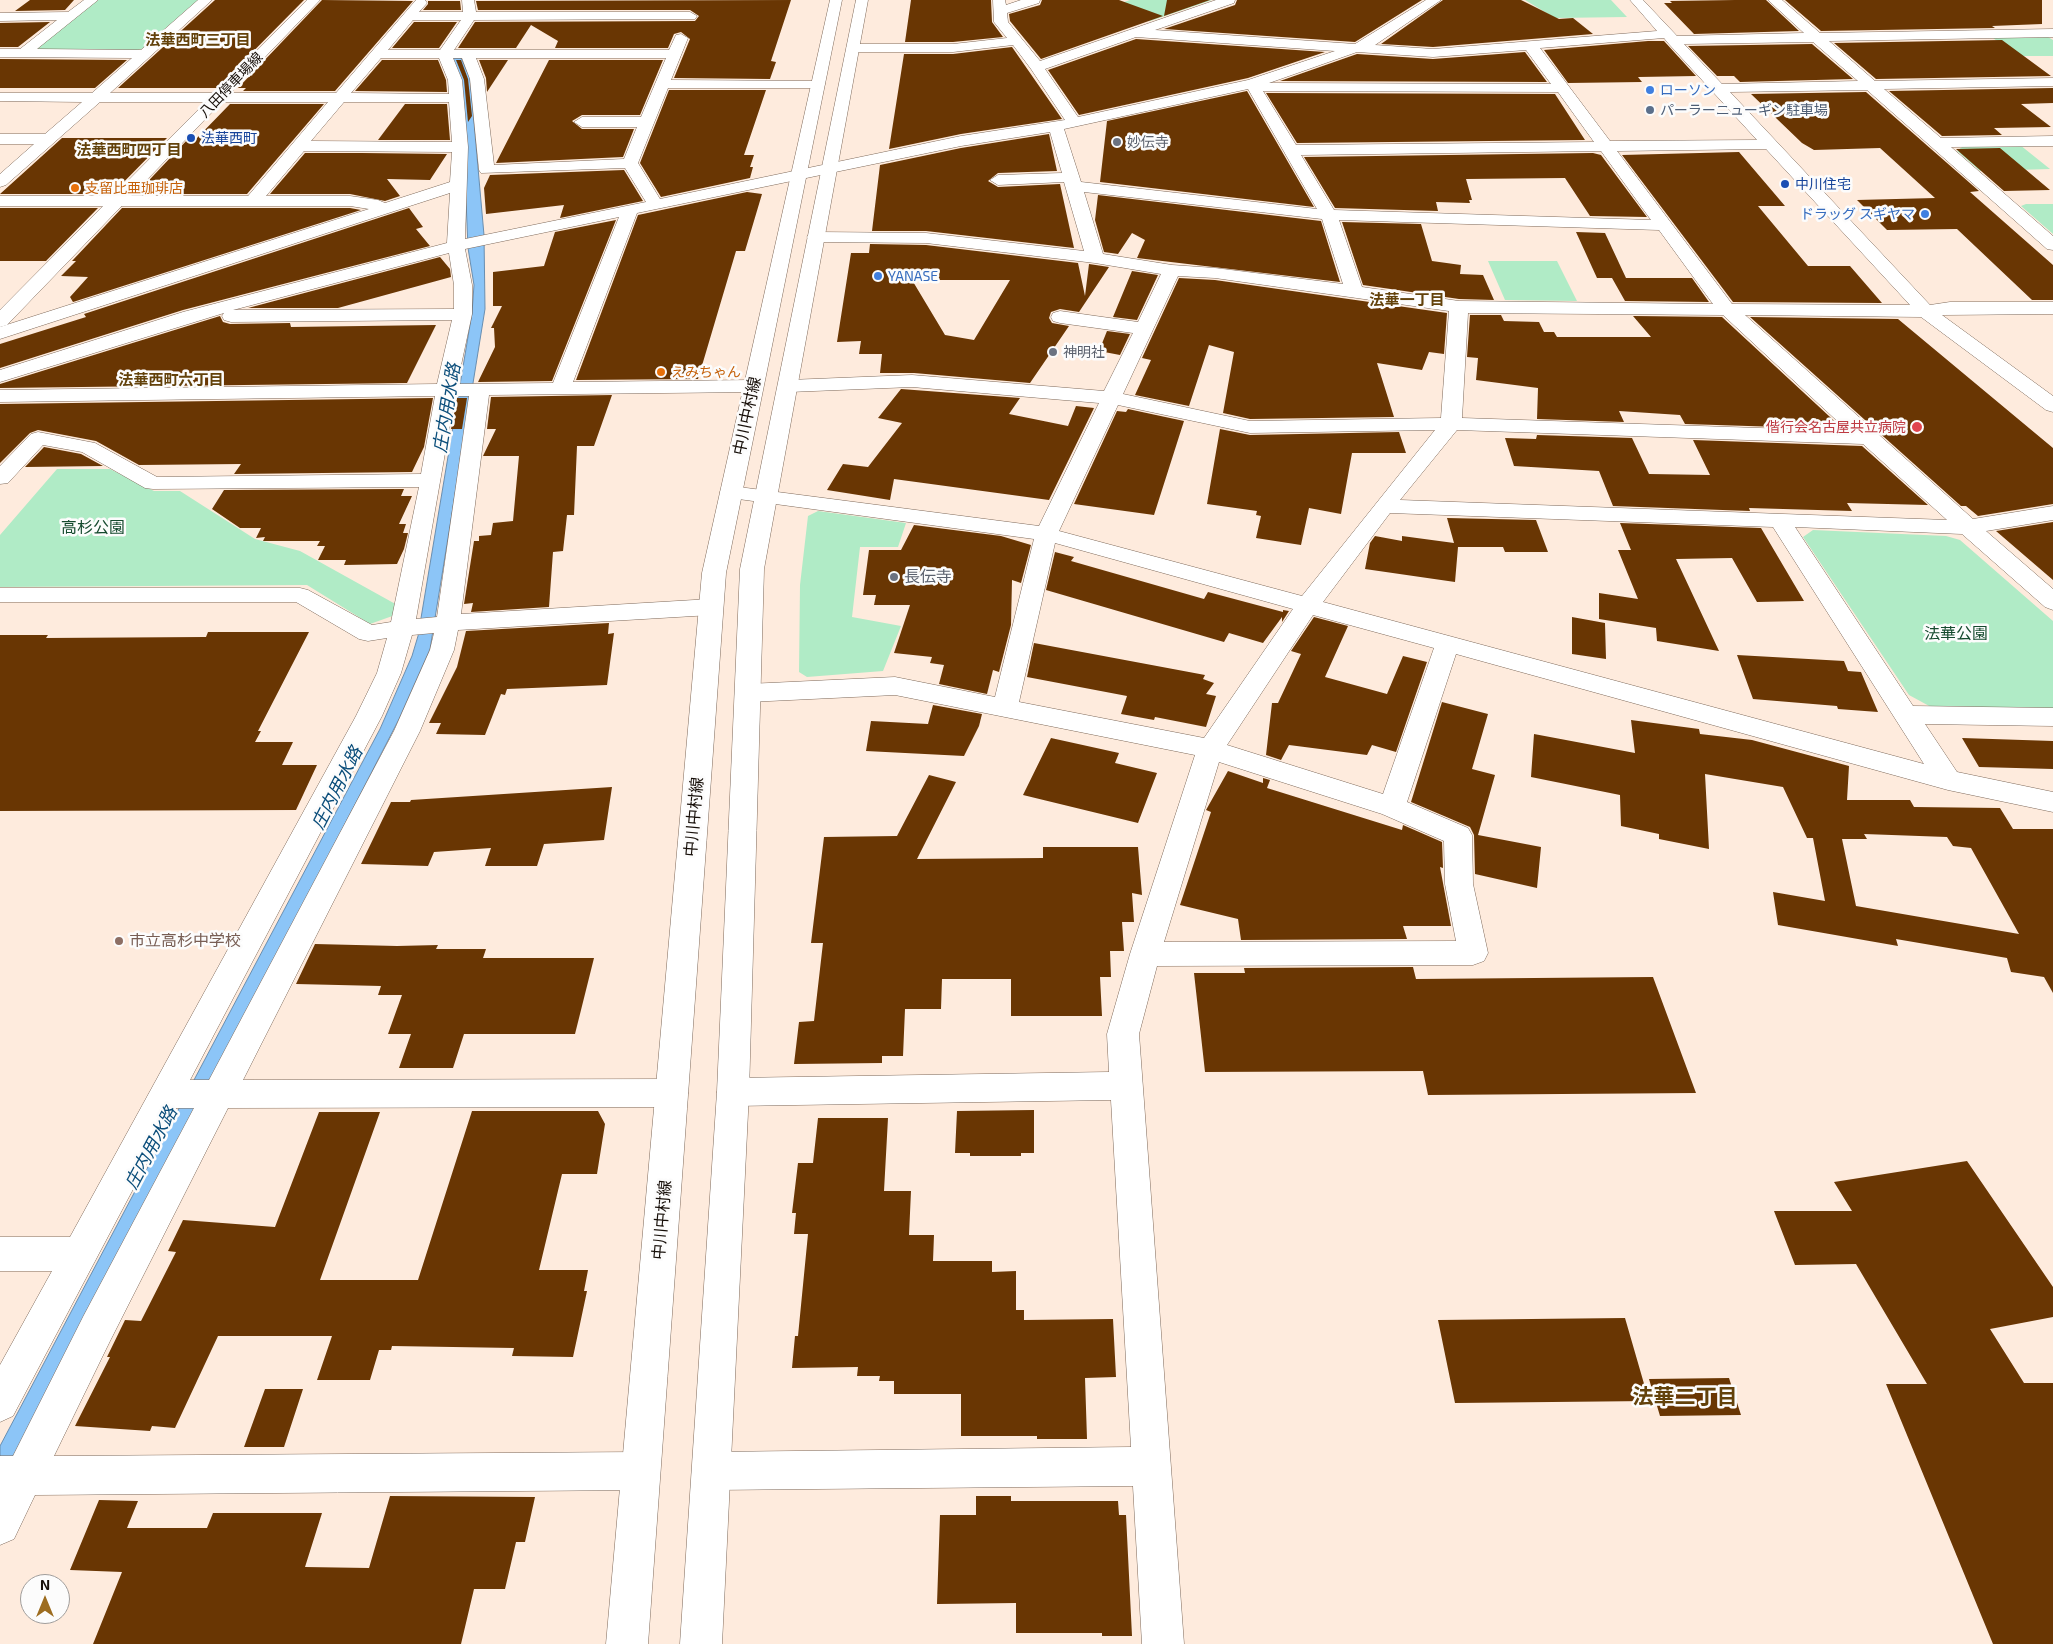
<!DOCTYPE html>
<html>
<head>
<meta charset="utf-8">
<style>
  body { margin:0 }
  #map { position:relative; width:2053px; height:1644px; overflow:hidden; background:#feebdd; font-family:"Exo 2",sans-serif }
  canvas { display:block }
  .north { position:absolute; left:20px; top:1574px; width:50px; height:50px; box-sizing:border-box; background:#fcfcfc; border:1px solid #a09d9b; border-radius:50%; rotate:0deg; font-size:14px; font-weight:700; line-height:20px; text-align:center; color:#170f09 }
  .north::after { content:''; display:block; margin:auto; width:18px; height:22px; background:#9d6d20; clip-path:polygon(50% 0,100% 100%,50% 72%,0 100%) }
</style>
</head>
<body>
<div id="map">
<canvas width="2053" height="1644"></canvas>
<div class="north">N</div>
</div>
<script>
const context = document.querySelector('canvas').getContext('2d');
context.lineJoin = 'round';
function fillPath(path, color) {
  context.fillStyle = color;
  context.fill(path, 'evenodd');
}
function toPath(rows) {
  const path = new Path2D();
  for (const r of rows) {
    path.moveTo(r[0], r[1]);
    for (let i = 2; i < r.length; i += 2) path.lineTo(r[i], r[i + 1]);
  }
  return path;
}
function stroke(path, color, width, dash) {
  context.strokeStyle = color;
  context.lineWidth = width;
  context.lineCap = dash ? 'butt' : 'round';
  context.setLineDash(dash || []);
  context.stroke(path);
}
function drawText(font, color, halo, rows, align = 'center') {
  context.font = font + ' "Exo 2","Noto Sans JP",sans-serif';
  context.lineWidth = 5;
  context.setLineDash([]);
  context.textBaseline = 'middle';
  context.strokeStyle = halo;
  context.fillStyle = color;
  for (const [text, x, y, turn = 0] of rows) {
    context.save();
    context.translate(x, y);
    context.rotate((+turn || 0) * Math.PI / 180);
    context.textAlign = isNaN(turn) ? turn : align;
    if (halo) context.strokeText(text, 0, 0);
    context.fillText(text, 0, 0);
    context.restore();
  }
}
fillPath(toPath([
  [98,0,198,0,142,49,132,51,34,49],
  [1130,0,1212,0,1150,21,1112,6],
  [1525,0,1611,0,1627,17,1555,18],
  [2048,37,2053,40,2053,56,2018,56,1993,38],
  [2020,145,2050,169,1980,171,1957,151,1962,147],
  [2026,204,2053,204,2053,234,2021,206],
  [1488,261,1557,261,1577,301,1505,300],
  [57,469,110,469,154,491,180,491,255,539,300,551,399,606,398,614,370,624,307,585,0,587,0,535],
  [818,511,906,523,898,547,860,547,852,617,901,626,883,671,807,677,799,672,800,585,808,516],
  [1813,530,1946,536,1960,540,2053,621,2053,709,1931,707,1909,695,1803,537]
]), '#b0ebc6');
const water = toPath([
  [450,58,461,58,470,78,484,235,485,309,430,649,398,721,24,1446,0,1485,0,1446,380,729,412,656,418,636,472,313,474,285,468,248,461,80,450,58]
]);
fillPath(water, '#8cc5f7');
stroke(water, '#698eb0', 1);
fillPath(toPath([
  [30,0,74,0,65,10,15,11],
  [215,0,304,0,217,88,118,88],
  [322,0,413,1,335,91,243,91,246,88,238,88],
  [791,0,771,61,776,62,770,79,674,78,690,39,681,32,674,34,668,48,555,48,558,41,531,25,516,48,458,48,475,22,695,21,699,16,690,10,478,10,476,1],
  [911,0,991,0,992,22,1003,37,953,42,905,42],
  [1042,0,1119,0,1163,16,1041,59,1010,21,1009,14,1040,5],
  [1167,0,1210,0,1164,16],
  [1237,0,1422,0,1355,42,1164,29,1235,5],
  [1443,0,1521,0,1559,19,1573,18,1593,34,1433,47,1381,44],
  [1735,0,1766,0,1799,31,1694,34,1664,3,1672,3,1670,1],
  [1785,0,2042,0,2042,24,1992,26,1995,28,1821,31],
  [428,1,460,1,461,10,423,10,428,4],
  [50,22,18,47,19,47,0,47,0,23],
  [414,22,457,22,439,48,392,48],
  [1136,39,1325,52,1248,78,1079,115,1048,70],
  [2002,40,2051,76,1876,79,1834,43],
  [1648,41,1664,41,1696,76,1638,77,1642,82,1568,83,1544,50],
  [1812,44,1853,79,1740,82,1734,76,1717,76,1688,46],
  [1012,47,1062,119,961,134,889,149,904,54,953,54],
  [1525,52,1547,82,1280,81,1357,54,1433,59],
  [0,59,127,60,95,88,0,88],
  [382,60,438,60,446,80,447,92,355,91],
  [456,60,461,60,468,79,472,116,468,122,464,80],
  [479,60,508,60,487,92,486,78],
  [549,60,663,60,640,115,582,115,572,121,582,129,634,129,623,157,496,163],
  [2053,88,2053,103,2021,104,2051,127,1994,128,2002,135,1942,136,1889,91],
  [669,90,766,90,744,155,754,155,750,167,753,167,750,178,661,197,640,163],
  [1247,91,1314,207,1100,182,1107,121],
  [1866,92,1979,191,1970,192,2053,265,2053,300,2032,300,1957,229,1887,230,1857,200,1935,198,1880,148,1814,150,1802,143,1751,94],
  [1266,93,1555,94,1585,140,1297,143],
  [230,104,324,104,247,194,136,194,189,138,197,138],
  [405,104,447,104,450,140,378,140],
  [1049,134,1057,171,998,173,988,181,998,187,1060,184,1074,248,926,231,872,231,880,165,961,148],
  [62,138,167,138,112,194,0,194],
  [2000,148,2050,190,2004,191,1956,149],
  [1739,152,1785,206,1758,206,1808,266,1850,266,1882,303,1733,302,1622,155],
  [305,153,362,153,447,154,430,180,387,179,400,196,385,201,350,194,270,194],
  [1593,153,1601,155,1647,217,1590,216,1565,178,1466,179,1472,200,1469,200,1470,203,1436,202,1438,211,1335,208,1304,157],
  [624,170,643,201,560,218,564,205,486,214,484,188,490,175],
  [747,192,762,194,745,251,736,251,698,379,576,380,638,215],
  [1098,195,1321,221,1340,282,1137,258,1145,240,1132,233,1118,254,1104,252,1095,220],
  [0,208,98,208,46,261,0,261],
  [122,208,350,208,361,210,73,302,70,297,88,277,61,276,76,261,72,261],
  [409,208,423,227,416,229,430,246,183,310,0,368,0,344,86,317,84,314],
  [616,220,552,381,478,382,495,347,494,328,491,328,502,306,493,306,493,272,544,266,555,232],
  [1342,222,1421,224,1432,261,1461,265,1460,274,1483,275,1494,300,1459,299,1363,285],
  [1576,232,1605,233,1626,278,1692,278,1709,302,1625,301,1612,278,1597,278],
  [870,244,926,245,1078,263,1085,296,1089,264,1109,267,1079,312,1060,309,1051,312,1049,318,1052,323,1069,326,1030,383,914,373,880,373,882,354,859,354,861,341,837,342,851,253,869,253],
  [912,280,1010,280,974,340,945,335],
  [440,257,450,269,451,277,338,308,248,308],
  [1132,271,1158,275,1137,320,1113,317],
  [1179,278,1215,280,1447,313,1444,354,1429,352,1422,370,1377,363,1394,417,1250,419,1223,413,1234,352,1209,345,1189,406,1135,395,1151,360,1142,358],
  [1470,315,1501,315,1504,321,1539,322,1544,332,1554,332,1557,337,1651,337,1633,316,1722,317,1843,429,1685,424,1680,415,1619,411,1624,422,1537,419,1538,388,1476,380,1478,358,1467,357],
  [220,316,223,322,230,324,290,323,291,327,436,325,407,383,0,388,0,384],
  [1750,317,1898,319,2053,448,2053,504,1978,516,1966,506,1961,506],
  [1107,331,1130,334,1120,355,1099,351],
  [901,389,1020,398,1009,414,1068,426,1076,406,1094,408,1049,500,894,479,890,500,827,490,843,464,868,467,902,423,878,418],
  [612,395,594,446,577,446,574,515,567,515,563,551,553,552,549,607,471,612,473,603,464,604,474,541,479,541,479,536,491,535,493,523,513,521,519,456,483,456,496,429,487,429,491,397],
  [433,398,424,447,412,472,234,474,241,464,139,465,96,441,38,430,30,433,0,463,0,404],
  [457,398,467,398,462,429,451,429],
  [1128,409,1184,421,1154,515,1074,504,1117,411,1126,412],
  [1220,429,1250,435,1399,432,1406,453,1352,453,1341,514,1309,508,1301,545,1256,538,1261,516,1256,515,1257,511,1207,504],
  [1537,435,1632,438,1649,474,1710,475,1693,440,1862,446,1928,505,1847,503,1852,511,1749,508,1750,511,1613,506,1599,471,1514,466,1505,438,1536,439],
  [44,447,81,454,103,466,25,467],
  [404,489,401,496,412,496,399,524,406,524,403,533,408,533,404,549,397,564,344,565,346,560,318,560,325,546,317,546,320,541,263,541,265,537,256,538,261,528,240,528,212,509,224,490],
  [1447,518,1536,520,1548,552,1505,552,1503,547,1458,547,1455,582,1365,569,1370,543,1375,536,1402,541,1402,536,1454,543],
  [2053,522,2053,580,1996,531],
  [1620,523,1761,528,1804,601,1757,602,1732,558,1676,559,1719,651,1657,641,1656,628,1599,619,1599,593,1638,599,1618,550,1631,550],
  [914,525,1001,536,1031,545,1021,583,1012,580,1011,625,999,672,993,670,987,694,939,684,944,665,930,663,932,657,894,653,910,605,874,605,876,595,863,595,869,550,901,550],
  [1055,552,1074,557,1071,561,1204,599,1208,592,1283,612,1283,610,1289,611,1282,622,1282,617,1263,643,1229,633,1224,642,1046,590],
  [1314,617,1348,626,1325,677,1387,694,1403,656,1427,662,1396,752,1372,745,1367,755,1289,745,1281,760,1266,755,1272,703,1278,703,1301,654,1291,651],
  [1572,617,1605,623,1606,659,1572,654],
  [609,623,608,634,614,633,607,685,507,689,505,695,501,694,485,735,436,734,441,723,429,723,457,667,466,631],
  [208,632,309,632,258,731,261,731,255,742,293,742,282,765,317,765,296,810,0,811,0,635,48,635,46,638,206,637],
  [1034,643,1205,675,1203,679,1214,683,1206,694,1216,696,1206,727,1155,717,1154,720,1121,714,1127,696,1027,677],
  [1737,655,1844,661,1848,671,1861,672,1878,712,1838,709,1837,706,1753,699],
  [1442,702,1488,714,1472,769,1495,775,1478,835,1541,847,1537,888,1475,874,1474,835,1470,827,1411,802],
  [933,705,982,714,979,726,964,756,866,751,871,721,928,724],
  [1631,720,1699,729,1700,734,1752,740,1849,766,1847,800,1910,800,1914,807,2000,808,2013,829,2053,829,2053,993,2044,977,2011,972,2007,958,1896,939,1898,946,1778,925,1773,892,1825,901,1813,838,1807,838,1783,787,1705,774,1709,849,1659,839,1659,834,1621,826,1620,795,1531,777,1534,734,1635,753],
  [1864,834,1947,837,1953,846,1971,848,2019,934,1856,906,1842,839,1867,839],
  [1051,738,1119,753,1115,763,1157,773,1138,823,1023,795],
  [1962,738,2053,741,2053,769,1979,767],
  [1228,771,1263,783,1263,778,1270,780,1267,788,1402,830,1403,825,1442,842,1443,868,1440,867,1451,926,1403,926,1407,939,1241,940,1238,919,1180,905,1211,812,1206,810],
  [929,775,956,782,917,859,1043,858,1043,847,1138,847,1142,895,1132,893,1134,922,1122,922,1124,951,1110,951,1111,977,1100,977,1102,1016,1011,1016,1011,979,942,979,941,1009,905,1009,903,1056,882,1056,882,1063,794,1064,799,1022,814,1021,823,943,811,943,824,837,897,836],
  [612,787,604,840,544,844,537,866,485,866,491,848,434,852,428,866,361,864,391,802,410,802,411,800],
  [315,944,397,946,438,945,436,949,486,949,483,958,594,958,575,1034,464,1034,453,1068,399,1068,411,1034,388,1034,402,995,378,995,381,986,296,984],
  [1413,967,1416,979,1653,977,1696,1093,1428,1095,1423,1071,1205,1072,1194,973,1245,973,1244,968],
  [1034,1110,1034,1153,1021,1153,1021,1156,970,1156,970,1153,955,1153,957,1111],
  [472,1111,598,1111,605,1124,597,1174,562,1174,539,1270,588,1270,584,1291,587,1291,573,1357,512,1356,514,1348,392,1346,391,1350,379,1350,370,1380,317,1380,332,1336,218,1336,175,1428,152,1426,150,1431,75,1426,110,1357,107,1357,125,1320,141,1321,176,1252,168,1251,183,1220,275,1227,319,1112,380,1112,320,1280,418,1280],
  [818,1118,888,1118,884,1191,911,1191,909,1235,934,1235,933,1261,992,1261,992,1272,1016,1271,1016,1310,1024,1310,1024,1320,1113,1319,1116,1377,1085,1378,1087,1439,1037,1439,1037,1436,961,1436,961,1394,894,1394,894,1381,879,1381,880,1376,857,1376,858,1367,792,1368,795,1336,798,1336,808,1234,794,1234,796,1213,792,1213,798,1163,813,1163],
  [1967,1161,2053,1287,2053,1317,1990,1329,2024,1383,2053,1383,2053,1644,1993,1644,1886,1384,1927,1384,1856,1264,1795,1265,1774,1211,1852,1211,1834,1182],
  [1625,1318,1649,1401,1455,1403,1438,1320],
  [1729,1378,1741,1415,1660,1416,1649,1379],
  [265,1389,303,1389,284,1447,244,1447],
  [390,1496,535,1497,525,1542,516,1542,505,1589,474,1589,461,1644,93,1644,122,1572,70,1570,99,1500,138,1501,127,1528,207,1528,213,1513,322,1513,305,1567,369,1568],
  [976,1496,1011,1496,1011,1501,1118,1501,1119,1515,1126,1515,1132,1636,1102,1636,1102,1633,1016,1633,1016,1603,937,1604,940,1515,976,1515]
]), '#693603');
const minor = toPath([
  [84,0,98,0,37,49,141,50,198,0,212,0,110,93,336,93,416,0,425,0,427,3,419,12,463,12,462,0,474,0,476,12,690,12,697,16,695,19,474,20,454,50,669,50,676,35,681,34,688,38,671,80,823,81,825,84,823,87,818,88,668,88,638,163,660,199,961,136,1065,120,1031,69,1013,45,953,52,853,52,846,48,853,44,953,44,1007,38,994,22,993,0,1005,0,1006,5,1021,0,1040,0,1039,3,1007,13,1008,22,1040,61,1216,0,1235,0,1234,3,1155,30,1355,44,1426,0,1441,0,1375,45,1433,49,1657,31,1630,0,1643,0,1677,36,1804,33,1768,0,1782,0,1820,33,2053,29,2053,37,1829,41,1875,81,2053,78,2053,86,1884,89,1941,138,2053,136,2053,146,1951,147,2053,236,2053,250,2047,249,1867,90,1730,92,1930,305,1950,302,2053,302,2053,314,1942,315,2053,396,2053,412,2046,410,1921,317,1745,315,1973,519,2053,506,2053,520,1986,531,2053,589,2053,610,2045,607,1962,534,1795,527,1913,706,2053,708,2053,726,1925,724,1957,772,2053,792,2053,812,1948,790,1456,654,1407,802,1468,828,1472,835,1473,884,1488,953,1484,961,1473,965,1157,966,1139,1034,1184,1644,1142,1644,1133,1486,711,1490,697,1485,692,1471,697,1457,711,1452,1131,1447,1111,1100,733,1106,722,1102,717,1092,722,1082,733,1078,1109,1072,1107,1034,1130,954,1195,755,895,695,748,702,739,699,735,693,739,687,748,684,895,677,995,697,1034,539,731,498,723,497,720,492,723,487,731,486,1039,526,1099,403,912,387,789,392,782,390,779,386,782,382,789,380,912,375,1104,391,1133,333,1060,323,1053,321,1051,317,1053,313,1060,311,1138,322,1161,274,1095,263,926,243,816,242,810,241,807,237,810,233,816,232,926,233,1084,251,1064,182,998,185,990,180,998,175,1062,173,1050,132,961,146,637,213,573,382,752,380,759,382,762,386,759,390,752,392,489,395,461,614,711,599,719,602,723,607,719,612,711,615,458,630,454,650,420,731,243,1080,672,1079,683,1083,688,1093,683,1103,672,1107,228,1108,110,1341,54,1456,640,1452,654,1457,659,1471,654,1485,640,1490,35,1495,14,1539,0,1545,0,1456,13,1456,84,1315,194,1108,176,1108,13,1416,0,1422,0,1365,52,1271,0,1271,0,1237,70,1237,356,716,377,673,387,638,368,641,359,639,296,602,0,602,0,588,300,588,308,590,372,625,391,622,419,487,153,489,145,488,82,452,43,445,8,483,0,484,0,466,31,434,38,432,95,443,157,477,421,474,435,396,0,402,0,390,437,384,452,320,231,322,224,320,222,316,224,313,0,382,0,370,183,312,447,243,450,193,0,339,0,327,369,209,350,206,0,206,0,196,248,196,328,102,100,102,6,185,0,187,0,174,34,144,0,144,0,134,45,134,82,102,0,101,0,93,92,93,132,58,0,57,0,49,20,49,57,20,0,21,0,13,68,12,84,0],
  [413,20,461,20,440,50,388,50,413,20],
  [1136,37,1335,51,1248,80,1078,117,1045,69,1136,37],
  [1664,38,1668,43,1757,140,1610,141,1540,48,1664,38],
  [1813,42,1858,81,1722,84,1684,44,1813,42],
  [1526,50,1551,84,1269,83,1357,52,1433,57,1526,50],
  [381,58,439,58,448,80,449,94,351,93,381,58],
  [453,58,462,58,470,79,479,170,481,173,625,168,646,202,465,239,468,147,462,80,453,58],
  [476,58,666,58,641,117,582,117,574,122,582,127,637,127,624,159,494,165,484,79,476,58],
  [1248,89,1317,209,1081,182,1064,129,1248,89],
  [1263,91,1558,92,1594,142,1296,145,1263,91],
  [344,102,449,102,452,142,311,141,344,102],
  [1766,149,1910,305,1732,304,1617,151,1766,149],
  [304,151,452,152,450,182,385,203,378,200,350,196,266,196,304,151],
  [1601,151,1651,220,1334,210,1301,155,1601,151],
  [1084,192,1322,219,1343,284,1215,268,1172,265,1103,254,1084,192],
  [619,217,553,383,457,384,472,314,472,285,465,249,619,217],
  [1339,220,1659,230,1713,304,1459,301,1362,287,1339,220],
  [449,253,454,285,454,309,233,310,449,253],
  [1178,276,1215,278,1449,311,1441,418,1250,421,1123,394,1178,276],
  [1468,313,1723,315,1848,431,1462,418,1468,313],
  [455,396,469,396,437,617,416,619,455,396],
  [1118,405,1250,433,1435,430,1302,596,1059,531,1118,405],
  [1457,430,1863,444,1947,520,1400,500,1457,430],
  [1390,513,1773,527,1924,764,1323,602,1390,513],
  [1055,543,1293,609,1204,738,1019,702,1055,543],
  [1313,615,1434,648,1383,794,1227,745,1313,615],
  [434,633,430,650,394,731,209,1080,190,1080,382,716,401,673,412,635,434,633],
  [1219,762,1382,814,1444,841,1445,884,1456,941,1164,942,1219,762]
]);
const major = toPath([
  [307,0,320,0,7,325,0,327,0,310,307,0],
  [830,0,842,0,726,573,648,1644,606,1644,702,573,830,0],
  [856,0,868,0,764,569,749,1092,722,1644,680,1644,717,1092,740,569,856,0]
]);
stroke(minor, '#7f6a5b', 1);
stroke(major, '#7f6a5b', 1);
fillPath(minor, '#fff');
fillPath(major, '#fff');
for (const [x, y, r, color] of [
  [1650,90,5,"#3f7fe0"],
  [1650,110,5,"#5c6f8a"],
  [191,138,5,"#1a4fb4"],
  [1117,142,5,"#6b7280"],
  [1785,184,5,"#1a4fb4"],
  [75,188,5,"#e8710a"],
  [1925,214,5,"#3f7fe0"],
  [878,276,5,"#3f7fe0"],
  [1053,352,5,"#6b7280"],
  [661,372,5,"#e8710a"],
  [1917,427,6,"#e0444e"],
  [894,577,5,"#6b7280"],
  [119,941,5,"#8d6e63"]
]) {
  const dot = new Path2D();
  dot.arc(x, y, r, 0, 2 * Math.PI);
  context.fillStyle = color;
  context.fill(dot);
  stroke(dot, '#fcfcfc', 2);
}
drawText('14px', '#170f09', '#fcfcfc', [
  ["八田停車場線",231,85,-46]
]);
drawText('14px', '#366cbe', '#fcfcfc', [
  ["ローソン",1660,90],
  ["ドラッグ スギヤマ",1915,214,"right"],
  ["YANASE",888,276]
], 'left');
drawText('14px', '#4e5e75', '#fcfcfc', [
  ["パーラーニューギン駐車場",1660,110]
], 'left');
drawText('14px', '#164399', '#fcfcfc', [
  ["法華西町",201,138],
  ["中川住宅",1795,184]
], 'left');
drawText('14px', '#5b616d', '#fcfcfc', [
  ["妙伝寺",1127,142],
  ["神明社",1063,352]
], 'left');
drawText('14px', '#c56008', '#fcfcfc', [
  ["支留比亜珈琲店",85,188],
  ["えみちゃん",671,372]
], 'left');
drawText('14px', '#be3a42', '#fcfcfc', [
  ["偕行会名古屋共立病院",1906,427]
], 'right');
drawText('bold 15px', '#63420b', '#fcfcfc', [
  ["法華西町三丁目",198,40],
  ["法華西町四丁目",129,150],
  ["法華一丁目",1407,300],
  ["法華西町六丁目",171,380]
]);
drawText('16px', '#170f09', '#fcfcfc', [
  ["中川中村線",747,416,-78],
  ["中川中村線",694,817,-85],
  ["中川中村線",662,1220,-85]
]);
drawText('16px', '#154a2e', '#fcfcfc', [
  ["高杉公園",93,528],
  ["法華公園",1956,634]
]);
drawText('16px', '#5b616d', '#fcfcfc', [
  ["長伝寺",904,577]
], 'left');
drawText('16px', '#785e54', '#fcfcfc', [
  ["市立高杉中学校",129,941]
], 'left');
drawText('italic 18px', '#0a4d7a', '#fcfcfc', [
  ["庄内用水路",447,408,-81],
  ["庄内用水路",337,788,-63],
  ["庄内用水路",151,1148,-62]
]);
drawText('bold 21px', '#63420b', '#fcfcfc', [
  ["法華二丁目",1685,1397]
]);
</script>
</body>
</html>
